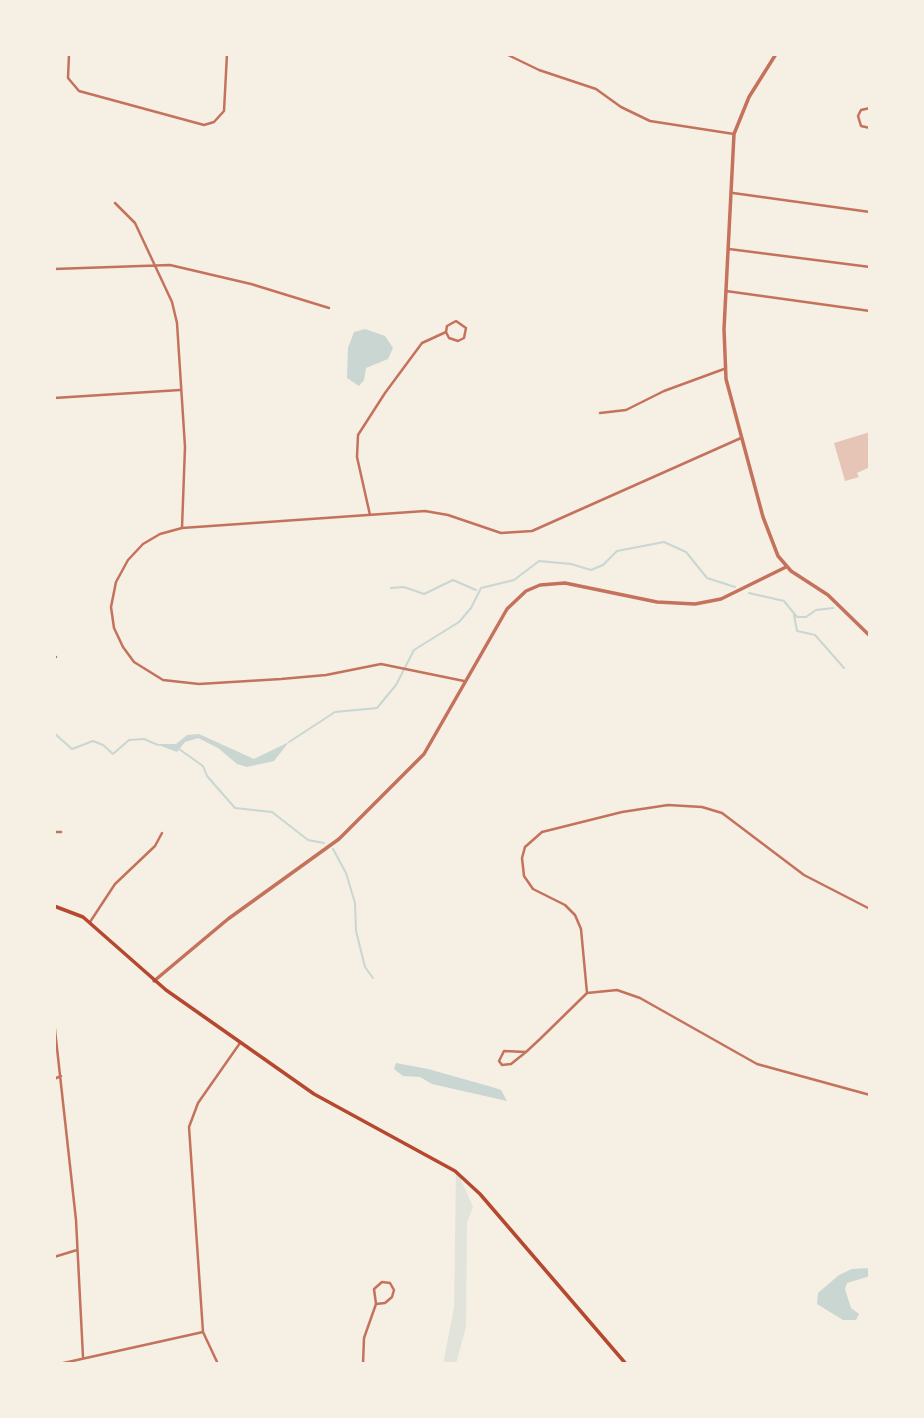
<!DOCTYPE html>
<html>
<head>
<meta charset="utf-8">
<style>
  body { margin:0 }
  #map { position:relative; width:924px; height:1418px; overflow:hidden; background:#f6efe4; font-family:Helvetica,sans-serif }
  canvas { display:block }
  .frame { position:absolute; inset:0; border:56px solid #f6efe4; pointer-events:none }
</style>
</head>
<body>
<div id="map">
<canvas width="924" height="1418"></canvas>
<div class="frame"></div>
</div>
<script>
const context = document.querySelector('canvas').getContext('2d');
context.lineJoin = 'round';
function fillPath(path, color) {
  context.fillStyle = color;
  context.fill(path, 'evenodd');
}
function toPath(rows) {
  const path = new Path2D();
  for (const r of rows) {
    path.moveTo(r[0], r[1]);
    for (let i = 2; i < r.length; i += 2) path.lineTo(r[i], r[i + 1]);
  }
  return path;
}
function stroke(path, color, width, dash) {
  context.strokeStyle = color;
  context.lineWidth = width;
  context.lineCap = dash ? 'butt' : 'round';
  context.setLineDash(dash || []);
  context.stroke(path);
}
fillPath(toPath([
  [456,1168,473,1207,467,1223,466,1327,456,1364,443,1364,454,1308]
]), '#e2e4dc');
fillPath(toPath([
  [365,329,385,336,393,348,388,359,366,368,364,380,359,386,347,378,348,348,354,332],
  [199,734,254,759,289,742,274,761,247,767,237,764,218,748,198,738,185,742,177,752,156,744,176,744,187,735],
  [396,1063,428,1069,492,1087,501,1090,507,1101,432,1084,420,1077,403,1076,394,1069],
  [870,1268,870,1276,847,1283,845,1289,851,1308,859,1314,856,1320,843,1320,817,1304,818,1293,839,1275,852,1269]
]), '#c9d6d2');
stroke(toPath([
  [391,588,404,587,424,594,453,580,476,590],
  [749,593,784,601,797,617,806,617,816,610,833,608],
  [794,615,797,631,815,635,844,668],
  [54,733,72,749,93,741,103,745,113,754,129,740,144,739,158,745],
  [289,742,335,712,377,708,396,685,414,650,459,622,471,608,481,588,514,580,539,561,571,564,591,570,603,565,617,551,664,542,686,552,707,578,735,587],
  [179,749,203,766,207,776,235,808,272,812,308,840,324,843],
  [333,849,346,873,355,903,356,931,365,967,373,978]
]), '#c9d6d2', 2);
fillPath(toPath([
  [870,432,870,467,857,473,859,477,845,481,834,443]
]), '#e6c5b7');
stroke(toPath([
  [69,54,68,78,79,91,204,125,214,122,224,111,227,54],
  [506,54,539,70,596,89,621,107,650,121,734,134],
  [870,108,861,110,858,116,861,126,870,128],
  [733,193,870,212],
  [115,203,135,223,172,302,177,323,185,447,182,528],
  [729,249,870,267],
  [54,269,170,265,251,284,329,308],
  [726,291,870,311],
  [54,398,180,390],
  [600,413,626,410,664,391,724,369],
  [370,515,357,457,358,435,385,393,422,343,446,332,449,338,458,341,464,338,466,328,456,321,447,326,446,332],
  [54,657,56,657],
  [464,681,381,664,326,675,281,679,199,684,163,680,134,662,123,647,114,628,111,607,116,582,128,560,143,544,160,534,182,528,425,511,448,515,501,533,532,531,741,438],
  [54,832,61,832],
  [90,922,115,884,155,846,162,833],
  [587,993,581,929,575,915,565,905,533,889,524,876,522,858,525,847,542,832,622,812,668,805,702,807,722,813,804,875,870,909],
  [54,1021,76,1220,83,1357],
  [526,1052,504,1051,499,1061,502,1065,511,1064,526,1052,540,1039,587,993,617,990,640,998,757,1064,870,1095],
  [54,1079,61,1076],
  [870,1117,870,1165],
  [54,1257,77,1250],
  [59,1364,203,1332],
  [218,1364,203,1332,189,1127,198,1103,240,1043],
  [363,1364,364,1338,376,1304,374,1289,382,1282,390,1283,394,1290,392,1297,385,1303,376,1304]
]), '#c5725c', 2.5);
stroke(toPath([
  [776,54,749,97,734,134,724,329,726,379,763,517,778,556,791,571,828,595,870,636],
  [154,981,228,919,339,839,424,754,507,609,526,591,540,585,565,583,657,602,695,604,721,599,786,567]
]), '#c5725c', 3.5);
stroke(toPath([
  [54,906,83,917,166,990,314,1094,455,1171,480,1194,626,1364]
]), '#b5482f', 3.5);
</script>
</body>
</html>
